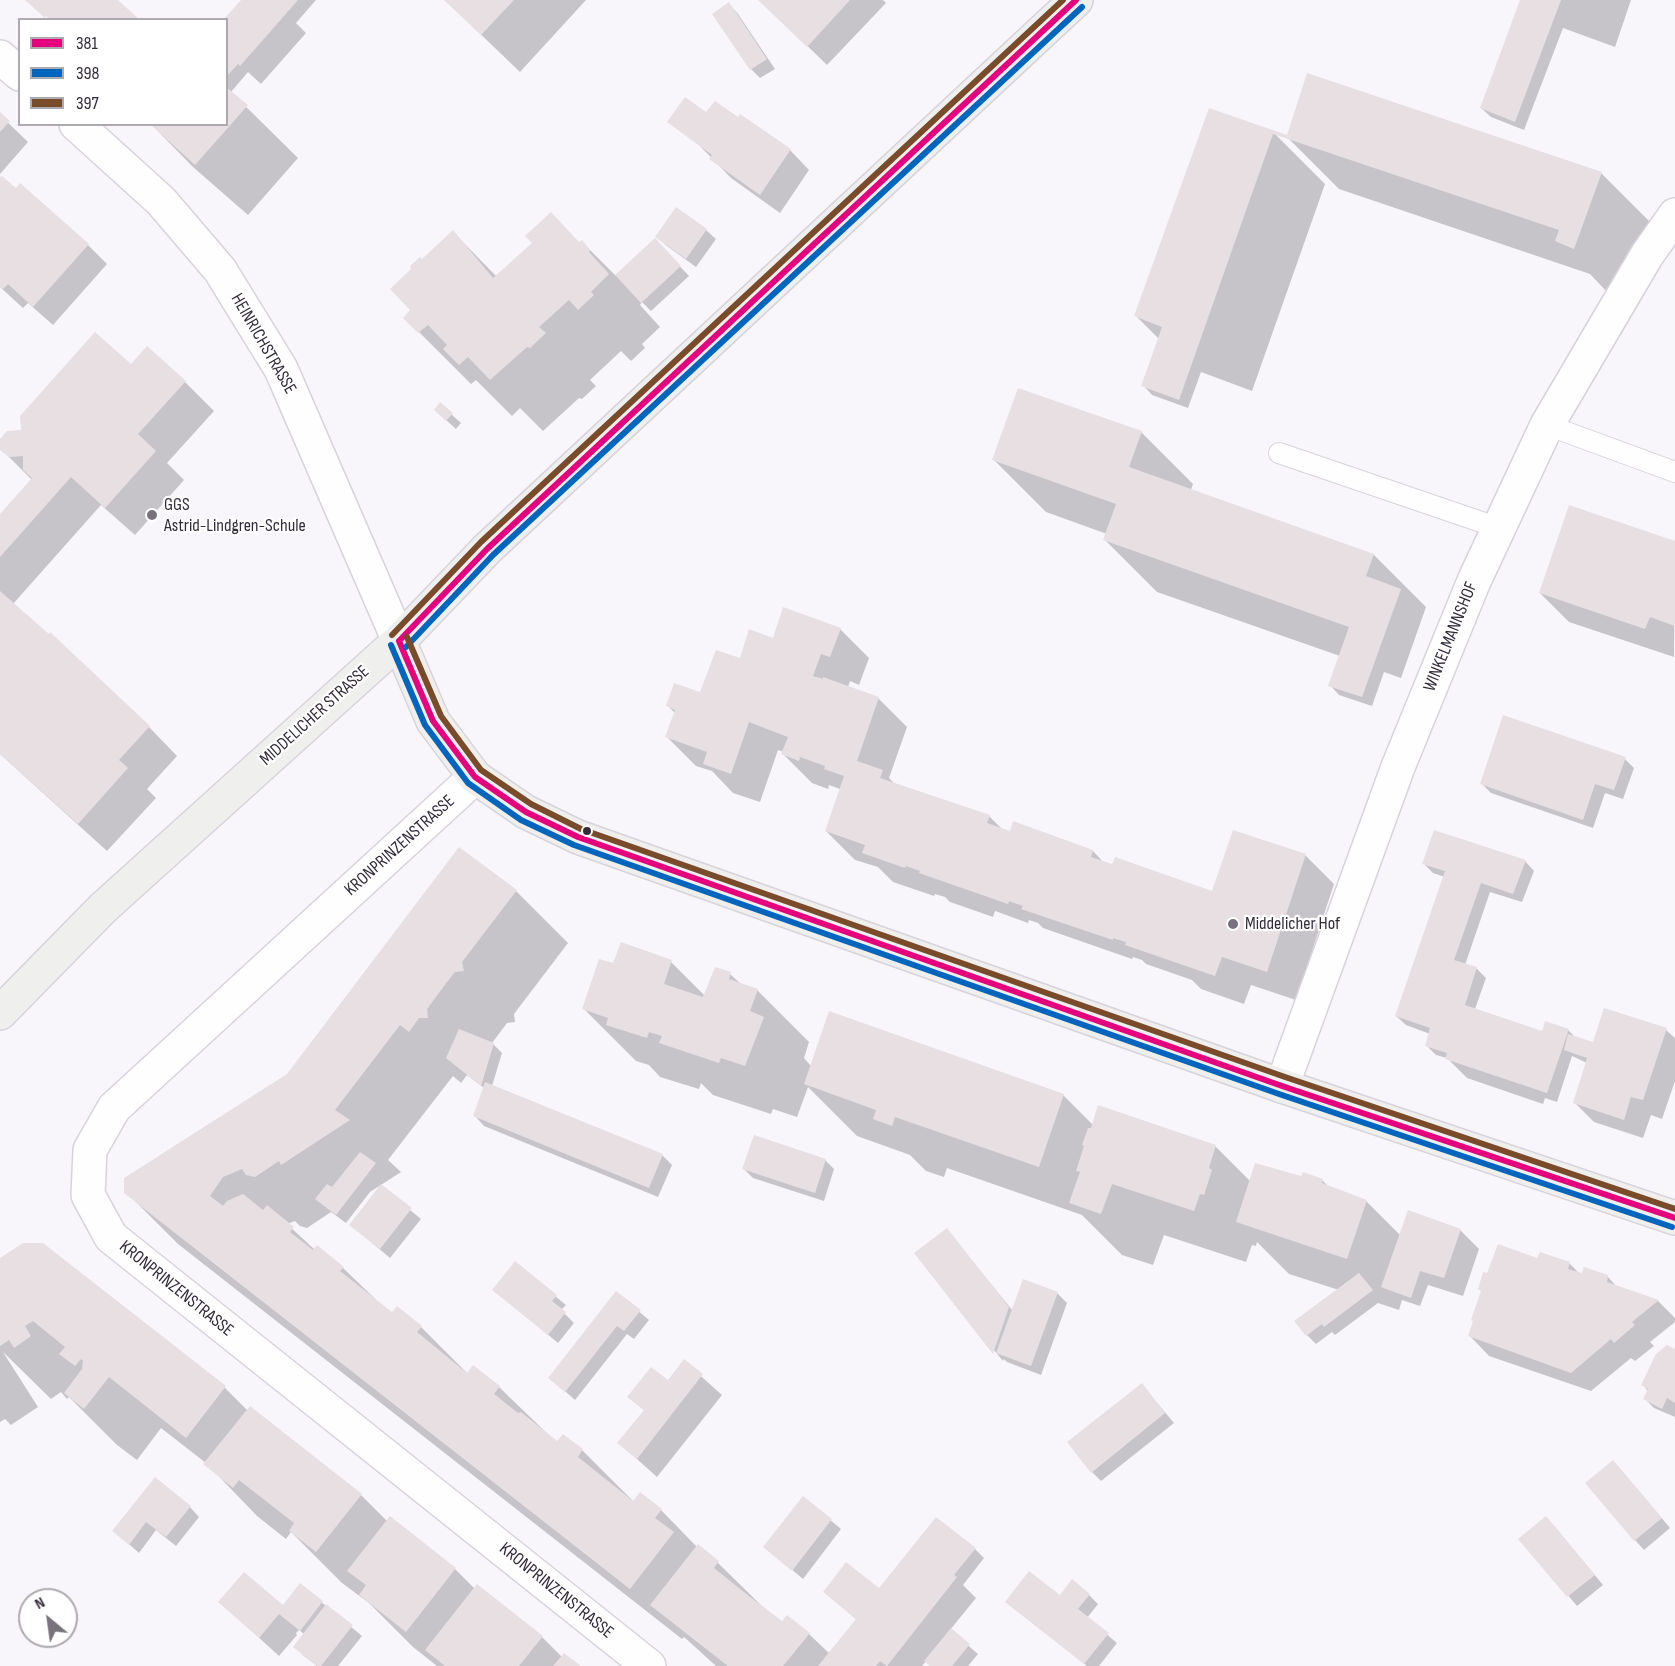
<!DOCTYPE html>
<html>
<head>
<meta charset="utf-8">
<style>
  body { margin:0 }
  #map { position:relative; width:1675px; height:1666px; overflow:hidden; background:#f8f6fb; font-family:"Sofia Sans Condensed",sans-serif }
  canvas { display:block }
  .legend { position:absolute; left:18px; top:18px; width:210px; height:108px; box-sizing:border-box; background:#fff; border:2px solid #adaaaf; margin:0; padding:8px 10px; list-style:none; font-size:18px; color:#312b38 }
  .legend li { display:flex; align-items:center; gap:12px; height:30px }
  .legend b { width:30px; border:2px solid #adaaaf }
  .north { position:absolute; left:18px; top:1588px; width:60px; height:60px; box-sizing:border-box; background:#fff; border:2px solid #adaaaf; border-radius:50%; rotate:331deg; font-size:16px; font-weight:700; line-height:24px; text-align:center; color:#312b38 }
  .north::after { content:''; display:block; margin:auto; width:21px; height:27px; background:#77727c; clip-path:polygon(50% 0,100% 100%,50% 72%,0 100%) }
</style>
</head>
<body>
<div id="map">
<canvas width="1675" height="1666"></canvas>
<ul class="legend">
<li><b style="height:8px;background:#e5007d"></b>381</li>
<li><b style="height:8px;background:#0065bd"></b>398</li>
<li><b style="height:8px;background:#7a4b2a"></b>397</li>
</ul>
<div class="north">N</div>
</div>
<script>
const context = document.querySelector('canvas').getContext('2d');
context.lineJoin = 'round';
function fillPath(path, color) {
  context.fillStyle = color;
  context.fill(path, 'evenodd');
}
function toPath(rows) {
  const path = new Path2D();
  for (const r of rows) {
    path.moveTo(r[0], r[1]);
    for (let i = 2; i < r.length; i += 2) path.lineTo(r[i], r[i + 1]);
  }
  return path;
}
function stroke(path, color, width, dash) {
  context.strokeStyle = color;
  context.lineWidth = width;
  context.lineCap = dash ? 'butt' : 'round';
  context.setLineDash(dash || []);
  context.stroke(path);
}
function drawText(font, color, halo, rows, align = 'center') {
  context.font = font + ' "Sofia Sans Condensed",sans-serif';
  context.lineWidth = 4.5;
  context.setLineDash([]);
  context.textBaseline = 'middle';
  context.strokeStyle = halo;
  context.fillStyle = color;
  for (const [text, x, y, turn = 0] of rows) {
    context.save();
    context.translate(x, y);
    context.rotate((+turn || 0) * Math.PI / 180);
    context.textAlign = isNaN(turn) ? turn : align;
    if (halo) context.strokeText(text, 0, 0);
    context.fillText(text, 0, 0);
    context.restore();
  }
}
fillPath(toPath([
  [243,0,316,0,296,23,306,33,261,84,248,72,231,92,298,158,248,215,193,167,151,124,226,124,226,20],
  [445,0,586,0,520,72],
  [760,0,883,0,886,3,827,65],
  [1522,0,1631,0,1615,47,1563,28,1524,130,1491,117,1481,108],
  [729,4,738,14,775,69,760,78,751,69],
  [0,115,28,142,0,174],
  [707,115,790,150,809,170,780,213,731,178,699,145,669,121],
  [1273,132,1325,184,1252,391,1201,372,1188,408,1152,395,1143,385,1159,339,1136,316],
  [1287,137,1601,173,1653,225,1608,293,1590,274,1339,189],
  [0,180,88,245,107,264,53,325,28,303,23,308,0,287],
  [677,209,706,230,716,239,696,267,667,246,657,237],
  [453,232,497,277,582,242,616,276,655,240,689,276,651,311,642,302,640,305,660,327,642,344,645,348,631,361,621,351,590,380,596,386,582,399,579,398,543,431,520,408,512,416,476,380,471,384,405,318,412,310,422,261],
  [131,366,185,382,214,411,167,463,184,480,135,535,101,505,13,604,149,727,177,756,147,789,156,798,107,851,0,754,0,516,32,480,0,448,0,441,22,431],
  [440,404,461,423,456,429,445,419],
  [1141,432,1193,484,1191,490,1374,555,1426,607,1401,678,1384,672,1372,706,1339,695,1330,685,1340,656,1157,592,1105,540,1107,534,1046,512,994,460],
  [1675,543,1674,657,1569,622,1540,593],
  [840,629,869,658,859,685,850,681,848,687,878,698,907,727,889,778,896,785,989,816,1003,830,1093,851,1105,864,1213,893,1305,855,1334,884,1296,1000,1251,985,1244,1004,1201,989,1192,980,1146,964,1142,960,1133,957,1132,959,1043,928,1038,923,1029,920,1028,923,995,911,993,917,950,902,945,897,935,894,934,896,893,882,878,867,855,860,826,831,840,789,829,785,828,789,812,783,783,754,784,752,778,750,760,802,733,793,712,771,696,766,667,737,675,713,668,706,701,694,741,660,774,640],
  [1625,759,1634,768,1623,799,1605,793,1593,828,1491,793,1482,784],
  [1525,861,1534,871,1522,902,1490,892,1465,965,1477,969,1486,978,1475,1009,1541,1032,1568,1030,1576,1038,1592,1044,1666,1030,1675,1038,1675,1081,1662,1119,1651,1115,1643,1138,1594,1122,1574,1102,1587,1063,1572,1056,1557,1102,1545,1098,1543,1104,1467,1078,1447,1058,1436,1055,1426,1045,1430,1034,1406,1025,1396,1016,1445,877,1433,873,1423,863],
  [516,891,568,943,514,1014,515,1022,507,1023,492,1043,502,1053,492,1086,662,1155,672,1165,658,1197,484,1126,475,1116,484,1088,467,1075,461,1083,453,1076,388,1160,401,1172,370,1192,346,1223,331,1212,307,1228,300,1226,295,1221,287,1224,315,1250,343,1268,392,1315,421,1327,468,1374,499,1387,557,1443,582,1450,634,1502,661,1510,697,1547,718,1563,769,1613,782,1623,809,1634,830,1654,857,1620,825,1592,880,1591,975,1549,984,1558,963,1585,976,1598,950,1630,978,1654,968,1666,931,1666,926,1661,922,1666,716,1666,684,1637,682,1639,178,1244,126,1192,288,1075],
  [671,962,705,996,730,974,742,985,757,990,809,1042,804,1058,811,1066,1063,1095,1093,1125,1099,1107,1216,1147,1251,1182,1302,1178,1322,1180,1329,1187,1366,1201,1401,1236,1460,1230,1479,1249,1463,1296,1428,1285,1420,1306,1402,1300,1399,1310,1378,1303,1335,1335,1332,1332,1316,1344,1307,1335,1339,1290,1289,1274,1257,1242,1256,1246,1252,1245,1246,1262,1164,1235,1153,1265,1122,1255,1082,1215,947,1168,944,1177,926,1171,910,1155,857,1136,808,1087,797,1117,773,1109,771,1114,713,1095,701,1083,699,1089,660,1077,649,1065,636,1061,584,1009,614,965],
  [825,1160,834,1169,824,1201,753,1178,744,1169],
  [381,1186,421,1219,390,1258,351,1225],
  [947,1230,1013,1311,1057,1293,1067,1303,1041,1375,1007,1362,1004,1359,1003,1361,933,1276],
  [0,1259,225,1388,248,1411,361,1495,388,1522,455,1569,475,1589,542,1637,562,1657,578,1666,437,1666,413,1647,369,1603,342,1583,291,1532,286,1539,257,1516,206,1463,161,1428,137,1460,117,1445,69,1397,67,1399,61,1392,51,1399,3,1352,38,1407,11,1425,5,1419,0,1422],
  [1538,1260,1569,1263,1580,1274,1608,1277,1618,1288,1658,1301,1675,1318,1675,1322,1650,1342,1654,1346,1635,1361,1631,1358,1591,1391,1489,1356,1470,1336,1488,1275],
  [515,1263,566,1305,561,1310,574,1323,558,1343,494,1290],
  [617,1293,649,1320,634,1339,627,1334,575,1400,550,1378],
  [1675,1351,1675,1417,1654,1408,1645,1399,1648,1391,1643,1385],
  [684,1361,722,1395,657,1477,619,1443,645,1411,629,1397,668,1382],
  [1142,1385,1174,1423,1101,1481,1092,1472],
  [1622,1471,1670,1528,1644,1550,1635,1540],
  [804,1498,841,1529,803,1579,765,1547],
  [190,1507,199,1517,176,1546,156,1530,139,1553,114,1531],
  [1555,1527,1603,1585,1577,1606,1520,1539],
  [301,1585,362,1636,338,1666,317,1666,304,1656,295,1647,304,1634,299,1630,296,1633,297,1635,279,1656,220,1602,283,1608],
  [1089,1595,1098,1604,1087,1618,1117,1643,1099,1666,1087,1666,1007,1602]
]), '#0003');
fillPath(toPath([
  [25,0,118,0,140,20,50,20,46,16,45,18],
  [241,0,298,0,240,66,238,64,226,77,226,20,223,20],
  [444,0,514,0,481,35],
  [758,0,850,0,807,47],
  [1520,0,1561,0,1515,122,1480,108],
  [729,2,767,59,750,70,712,14],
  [1307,73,1602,172,1574,249,1555,241,1559,230,1273,134,1179,400,1141,386,1162,327,1134,316,1209,108,1287,135],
  [226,87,248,105,195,165,150,124,226,124],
  [685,97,706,112,715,101,738,117,740,114,791,149,760,195,709,159,712,155,667,122],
  [0,112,10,121,0,132],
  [2,176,16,188,20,183,89,244,33,307,8,284,3,289,0,287,0,177],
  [676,207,707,229,686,259,655,237],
  [551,212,579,242,582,240,590,250,589,252,609,274,591,292,594,295,578,310,569,300,539,327,546,333,530,348,527,347,490,380,468,357,459,365,443,349,447,345,428,325,418,333,403,318,410,310,390,289,411,269,410,266,420,257,422,259,453,230,493,278,532,243,525,236],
  [655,238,681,266,641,303,615,275],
  [95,332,131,364,147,346,186,381,138,434,156,451,105,508,71,477,0,557,0,514,32,478,23,470,23,456,9,457,0,450,0,439,7,431,21,430,20,416],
  [1018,388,1142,431,1129,467,1374,554,1366,576,1401,589,1362,697,1328,686,1349,627,1103,540,1116,504,992,460],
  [440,402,453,413,446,421,434,410],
  [1569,505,1675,541,1675,626,1650,617,1645,629,1539,593],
  [0,591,49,634,50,632,150,726,119,760,128,768,78,824,0,754],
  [783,607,841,628,830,657,821,654,813,676,823,679,823,677,879,697,857,761,883,770,880,778,990,815,987,823,1010,831,1013,821,1093,850,1091,857,1112,864,1115,857,1212,891,1233,830,1306,854,1267,972,1222,957,1215,976,1125,945,1126,942,1113,938,1113,940,1021,909,1023,906,1009,901,1008,904,919,873,920,871,906,866,905,868,862,853,865,845,825,831,844,776,824,769,825,766,800,757,799,761,781,754,788,737,749,722,731,774,703,764,707,752,665,737,675,710,666,706,674,683,700,692,716,650,740,658,749,629,773,638],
  [1503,715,1626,757,1614,790,1595,784,1583,820,1480,784],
  [1434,830,1526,860,1513,894,1481,883,1454,960,1477,967,1465,1005,1542,1031,1545,1021,1569,1029,1547,1093,1445,1059,1447,1053,1425,1046,1430,1028,1395,1016,1445,871,1422,864],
  [459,847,517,890,462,962,464,971,455,972,447,982,427,1009,428,1018,419,1018,409,1032,400,1025,335,1110,350,1120,281,1165,279,1161,255,1177,246,1175,242,1169,223,1177,210,1196,223,1206,227,1201,243,1194,263,1210,267,1205,294,1227,290,1232,313,1250,317,1245,344,1267,340,1271,392,1312,397,1306,422,1326,417,1332,467,1373,473,1365,500,1386,494,1394,518,1413,521,1412,557,1441,563,1434,583,1449,578,1457,633,1501,640,1492,662,1509,655,1518,674,1532,630,1589,124,1193,124,1178,287,1074],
  [621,942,672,960,664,984,703,997,715,967,731,972,729,979,758,989,750,1011,764,1017,745,1066,721,1058,719,1063,659,1043,662,1036,649,1032,647,1038,606,1025,608,1018,582,1009,599,959,613,963],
  [1604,1008,1667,1028,1643,1100,1631,1097,1624,1120,1573,1103,1587,1058,1564,1050,1568,1034,1593,1042],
  [829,1011,1064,1094,1039,1167,895,1117,892,1126,873,1119,876,1110,804,1084],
  [459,1029,494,1043,481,1086,446,1058],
  [485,1082,663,1154,649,1188,473,1116],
  [1098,1105,1216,1145,1209,1168,1212,1170,1204,1195,1200,1194,1194,1211,1112,1184,1101,1214,1069,1203,1080,1172,1076,1171,1084,1146,1082,1145,1088,1128,1091,1128],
  [754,1135,826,1159,815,1193,742,1169],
  [360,1152,376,1163,336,1215,315,1199,327,1184,332,1187],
  [1255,1163,1301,1176,1303,1172,1323,1179,1322,1183,1367,1200,1347,1259,1236,1222],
  [381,1184,412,1208,380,1249,349,1225],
  [1408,1210,1461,1229,1444,1278,1420,1271,1411,1298,1381,1287],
  [947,1228,1009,1307,993,1354,914,1253],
  [23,1243,43,1243,226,1386,186,1438,109,1377,84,1409,64,1393,82,1369,83,1361,81,1359,75,1366,59,1354,65,1347,33,1321,25,1326,31,1336,14,1348,9,1340,0,1346,0,1258],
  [1498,1244,1537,1258,1540,1252,1570,1262,1568,1269,1582,1273,1584,1267,1608,1275,1607,1282,1659,1300,1632,1322,1635,1325,1614,1343,1611,1339,1571,1373,1468,1336,1473,1321,1471,1320,1481,1291,1478,1289,1483,1272,1487,1273],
  [515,1261,557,1295,552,1301,566,1312,548,1335,492,1290],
  [1359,1273,1373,1290,1324,1327,1322,1324,1306,1336,1294,1321],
  [1023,1279,1058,1292,1031,1366,996,1353],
  [616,1291,641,1310,624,1331,617,1326,565,1392,548,1378],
  [1667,1345,1675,1349,1675,1403,1667,1398,1662,1409,1643,1399,1648,1389,1641,1385,1656,1354],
  [684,1359,703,1374,637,1459,617,1443,644,1410,627,1397,651,1367,668,1380],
  [1142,1383,1165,1413,1091,1473,1067,1442],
  [250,1406,362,1494,316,1552,289,1531,294,1523,239,1480,233,1488,203,1464],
  [1613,1460,1662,1518,1634,1541,1585,1483],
  [155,1477,191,1506,166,1537,146,1522,129,1545,112,1531],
  [803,1496,832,1519,792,1571,763,1547],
  [390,1516,456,1568,406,1632,359,1595,366,1585,347,1571],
  [1546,1516,1595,1575,1567,1597,1518,1539],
  [936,1517,976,1548,954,1575,957,1577,887,1666,880,1661,876,1666,818,1666,856,1619,823,1592,846,1562,879,1588],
  [698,1544,719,1561,714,1568,749,1596,782,1621,787,1615,810,1633,783,1666,728,1666,650,1605],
  [1029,1571,1060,1595,1072,1579,1090,1594,1078,1609,1109,1633,1084,1664,1005,1602],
  [244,1572,283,1605,300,1583,323,1601,300,1631,279,1614,259,1638,218,1602],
  [477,1584,543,1636,519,1666,445,1666,425,1650],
  [326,1604,353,1625,321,1666,317,1666,293,1647],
  [951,1628,970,1644,952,1666,930,1666,924,1661],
  [564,1653,581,1666,553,1666]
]), '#e7dfe1');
const lane = toPath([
  [1547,425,1675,472],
  [1279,453,1499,528]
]);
const street = toPath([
  [0,57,20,74],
  [76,124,161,201,220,270,281,369,399,641],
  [475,777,114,1108,90,1150,88,1195,111,1237,649,1666],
  [1282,1086,1398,767,1474,581,1547,425,1647,255,1675,215]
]);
const secondary = toPath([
  [399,641,433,721,475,777,526,812,578,837,1282,1086,1675,1218],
  [0,1013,103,908,399,641,487,549,1076,0]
]);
stroke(lane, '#d7d3dc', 22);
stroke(street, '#d7d3dc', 36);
stroke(secondary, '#d7d3dc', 36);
stroke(lane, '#fefefe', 20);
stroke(street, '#fefefe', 33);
stroke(secondary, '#efefed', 33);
stroke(toPath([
  [399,641,433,721,475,777,526,812,578,837,1282,1086,1675,1218],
  [399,641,487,549,1076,0]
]), '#e5007d', 6);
stroke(toPath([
  [391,645,425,725,468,783,521,820,574,845,1279,1094,1672,1227],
  [406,647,493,555,1082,7]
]), '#0065bd', 6);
stroke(toPath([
  [392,635,481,542,1063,0],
  [407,637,441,716,481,770,531,804,581,829,1285,1077,1675,1209]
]), '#7a4b2a', 6);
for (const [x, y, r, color] of [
  [152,515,6,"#77727c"],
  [587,831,5,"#312b38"],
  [1233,924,6,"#77727c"]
]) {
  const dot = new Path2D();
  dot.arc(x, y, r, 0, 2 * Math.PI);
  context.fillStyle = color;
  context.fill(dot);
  stroke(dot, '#fff', 2);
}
drawText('18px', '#312b38', '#fff', [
  ["HEINRICHSTRASSE",263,344,60],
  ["WINKELMANNSHOF",1451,637,-68],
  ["MIDDELICHER STRASSE",315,716,-42],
  ["KRONPRINZENSTRASSE",400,846,-42],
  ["KRONPRINZENSTRASSE",176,1289,39],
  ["KRONPRINZENSTRASSE",556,1591,39]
]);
drawText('18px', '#312b38', '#fff', [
  ["GGS",164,505],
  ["Astrid-Lindgren-Schule",164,526],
  ["Middelicher Hof",1245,924]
], 'left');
</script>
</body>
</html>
